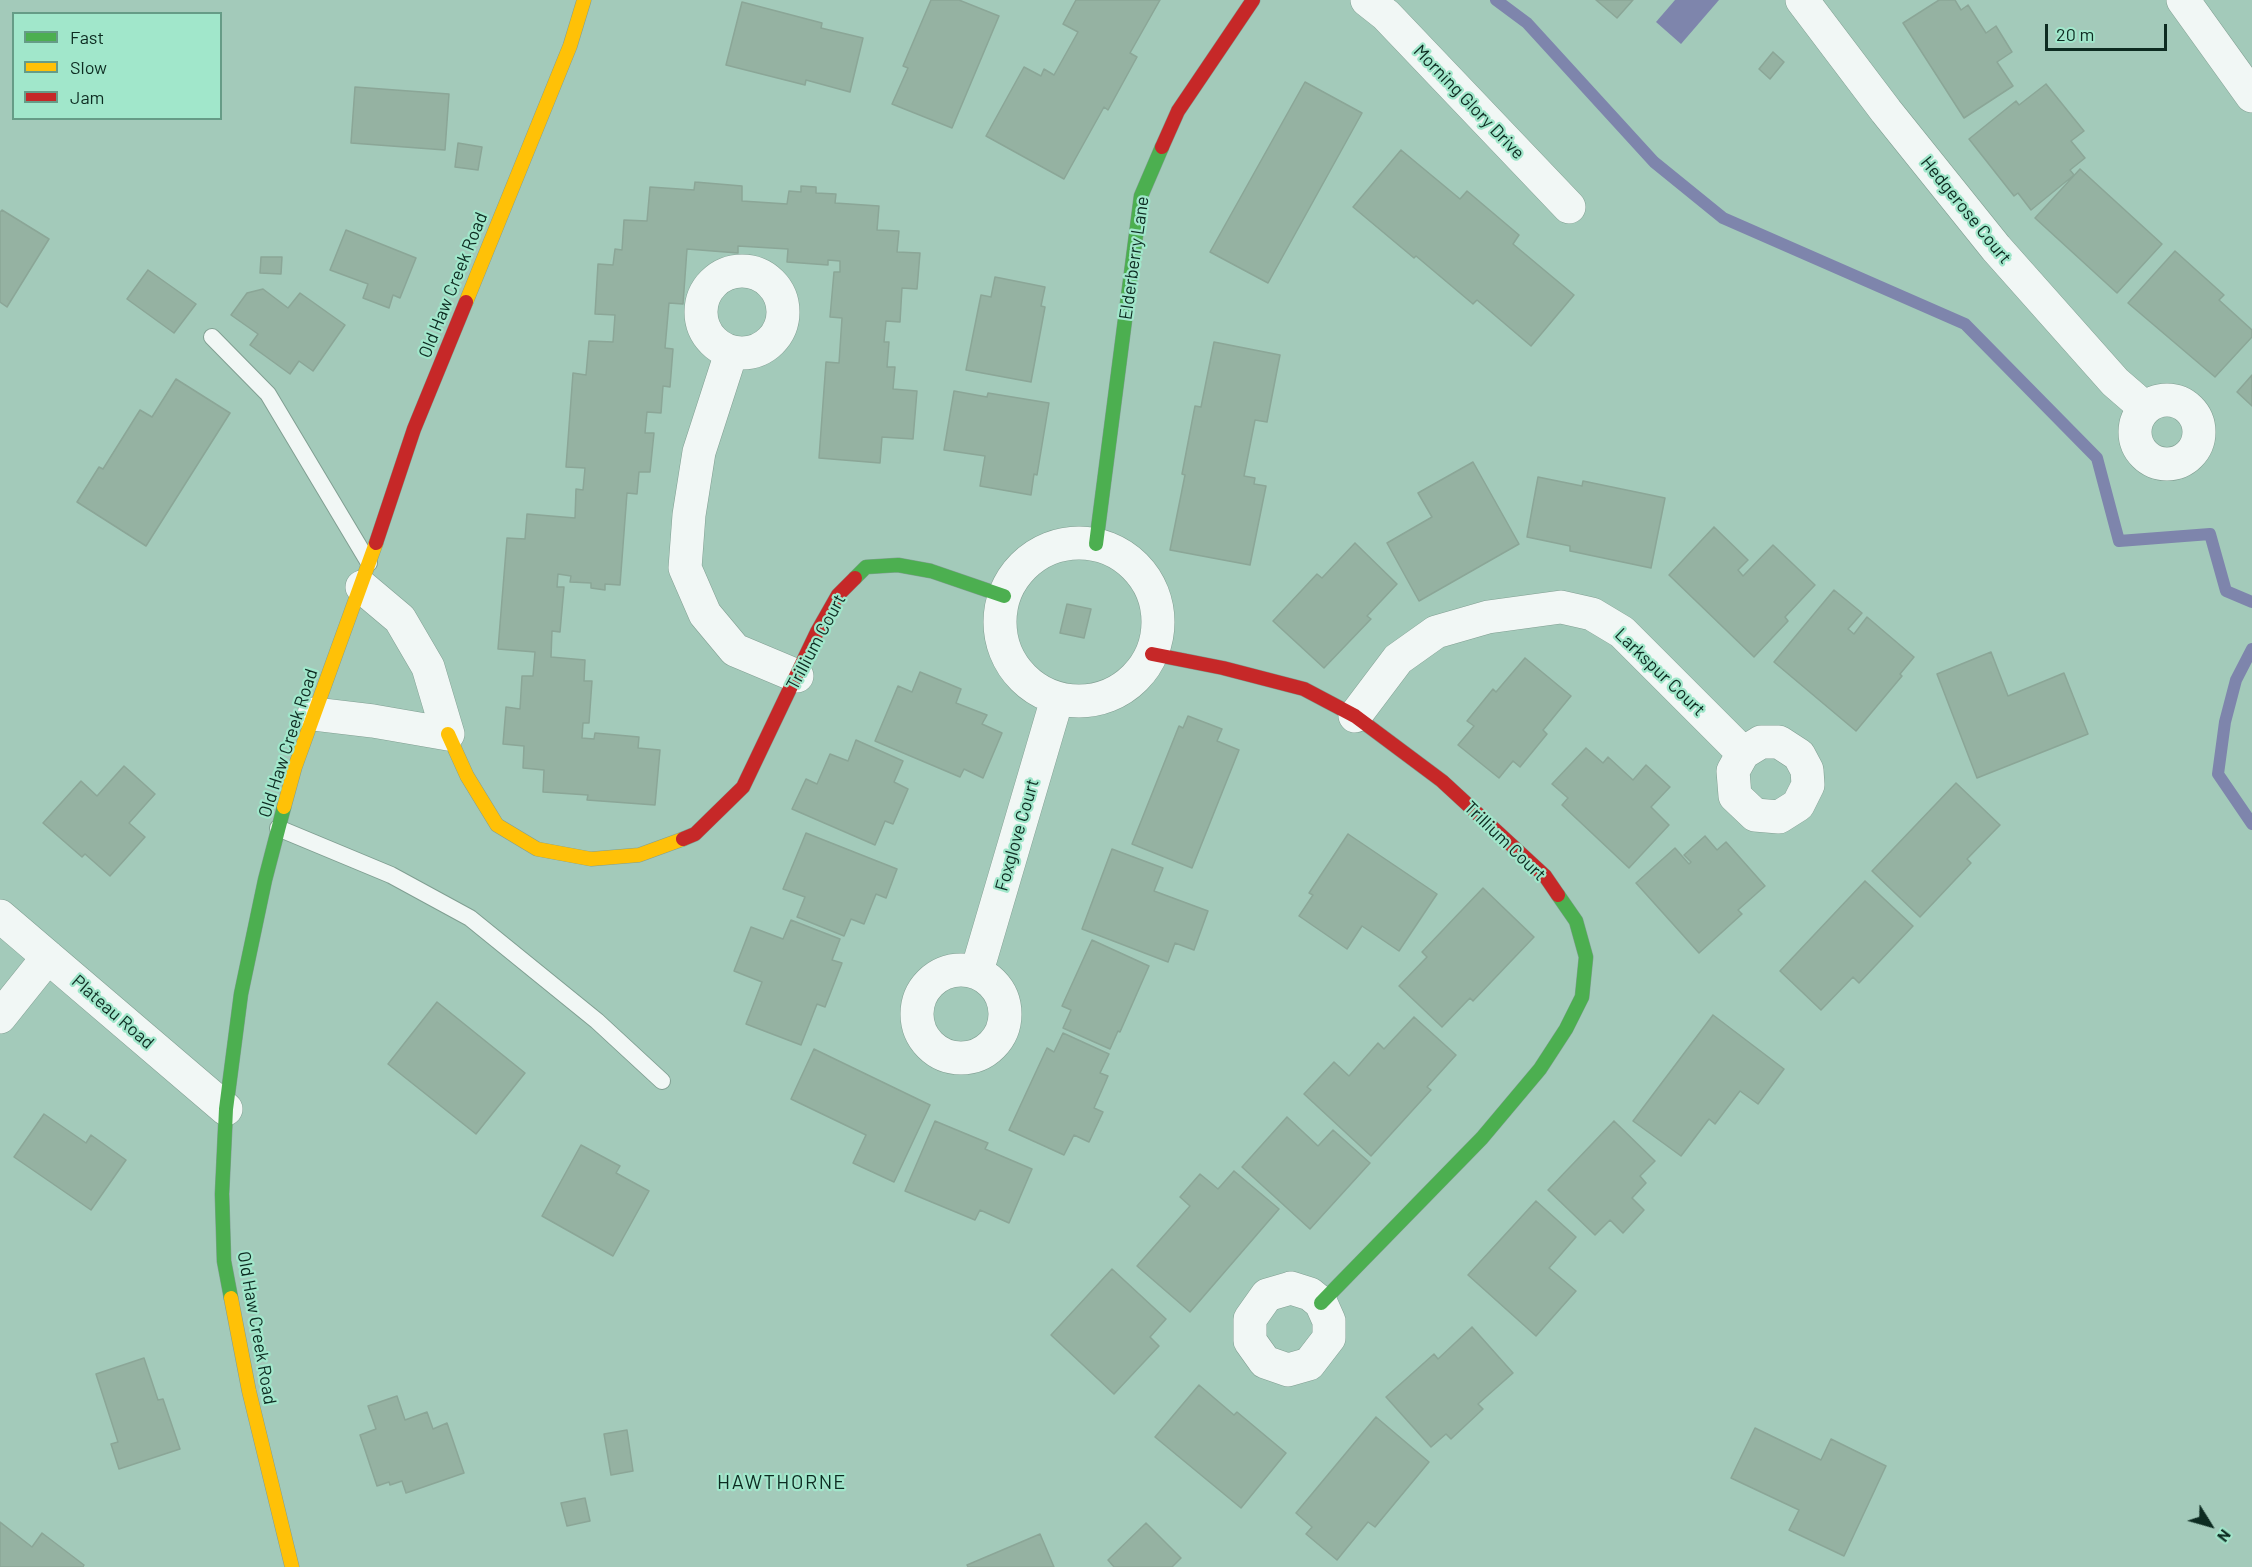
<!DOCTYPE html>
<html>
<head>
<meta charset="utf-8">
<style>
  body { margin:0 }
  #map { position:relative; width:2252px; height:1567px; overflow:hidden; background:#a3caba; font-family:Barlow,sans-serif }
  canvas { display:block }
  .legend { position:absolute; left:12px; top:12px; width:210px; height:108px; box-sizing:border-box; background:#a1e7cb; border:2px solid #669c87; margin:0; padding:8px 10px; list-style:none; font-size:18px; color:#0d2b21 }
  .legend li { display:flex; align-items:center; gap:12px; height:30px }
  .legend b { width:30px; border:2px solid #669c87 }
  .north { position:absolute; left:2180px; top:1495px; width:60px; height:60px; -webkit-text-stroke:4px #a1e7cb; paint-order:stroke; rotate:127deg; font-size:16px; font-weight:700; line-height:24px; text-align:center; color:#0d2b21 }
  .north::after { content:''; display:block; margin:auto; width:21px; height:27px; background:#0d2b21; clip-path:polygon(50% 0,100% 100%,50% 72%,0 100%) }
  .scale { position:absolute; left:2045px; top:24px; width:122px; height:27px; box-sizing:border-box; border:3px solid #0d2b21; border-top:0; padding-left:8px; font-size:18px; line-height:21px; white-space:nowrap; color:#0d2b21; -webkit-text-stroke:4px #a1e7cb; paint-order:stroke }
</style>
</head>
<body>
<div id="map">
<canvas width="2252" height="1567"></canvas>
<ul class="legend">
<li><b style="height:8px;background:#4caf50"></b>Fast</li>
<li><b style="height:8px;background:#ffc107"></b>Slow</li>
<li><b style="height:8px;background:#c62828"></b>Jam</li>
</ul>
<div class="north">N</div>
<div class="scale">20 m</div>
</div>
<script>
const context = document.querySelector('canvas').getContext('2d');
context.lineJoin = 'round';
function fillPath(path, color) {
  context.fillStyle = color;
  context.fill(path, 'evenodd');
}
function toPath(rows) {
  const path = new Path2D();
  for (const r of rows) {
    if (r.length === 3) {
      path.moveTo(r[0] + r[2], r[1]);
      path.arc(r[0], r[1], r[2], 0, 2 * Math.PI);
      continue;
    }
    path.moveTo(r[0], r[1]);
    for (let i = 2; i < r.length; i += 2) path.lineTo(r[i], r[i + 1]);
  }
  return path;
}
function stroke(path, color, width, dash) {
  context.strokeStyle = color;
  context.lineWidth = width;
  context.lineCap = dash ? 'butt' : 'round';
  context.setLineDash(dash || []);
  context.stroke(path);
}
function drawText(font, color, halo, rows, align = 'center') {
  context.font = font + ' Barlow,sans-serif';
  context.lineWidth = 4.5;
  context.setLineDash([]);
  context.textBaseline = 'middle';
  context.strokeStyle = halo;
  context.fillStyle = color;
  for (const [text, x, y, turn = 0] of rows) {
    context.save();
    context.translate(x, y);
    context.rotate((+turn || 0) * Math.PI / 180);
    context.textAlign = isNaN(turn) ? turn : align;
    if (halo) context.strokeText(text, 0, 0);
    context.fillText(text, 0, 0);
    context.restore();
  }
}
fillPath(toPath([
  [1675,0,1719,0,1681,44,1656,22]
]), '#7e85ac');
stroke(toPath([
  [1496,0,1527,23,1654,162,1723,218,1965,324,2097,458,2119,541,2210,534,2226,591,2252,602],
  [2252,649,2236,680,2225,722,2218,774,2252,824]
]), '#7e85ac', 12);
const building = toPath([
  [931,0,959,0,999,16,952,128,892,104,908,68,903,66,931,0],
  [1076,0,1160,0,1130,53,1137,57,1108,110,1104,107,1064,179,986,136,1024,67,1041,76,1044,69,1054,75,1078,32,1063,24,1076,0],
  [1596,0,1633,0,1617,18,1596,0],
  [1939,0,1955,0,1961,10,1968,5,1986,33,1996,26,2012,52,1997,62,2013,86,1964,118,1903,23,1939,0],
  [742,2,822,23,821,28,863,38,850,92,806,80,805,85,726,65,742,2],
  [1773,52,1784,62,1770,79,1759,69,1773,52],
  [1305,82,1362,113,1268,283,1210,252,1305,82],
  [2046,84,2084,131,2071,141,2085,158,2070,170,2074,175,2031,210,2018,193,2014,196,1969,139,2016,101,2019,105,2046,84],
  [355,87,449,94,445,150,351,143,355,87],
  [458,143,482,147,478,170,455,167,458,143],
  [1401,150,1460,199,1467,191,1519,235,1513,244,1574,295,1531,346,1477,300,1473,304,1416,256,1414,258,1353,207,1401,150],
  [2080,169,2162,244,2117,293,2035,218,2080,169],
  [695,182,742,186,742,201,787,204,789,191,801,192,801,186,816,187,816,193,836,194,835,203,879,206,877,230,899,231,897,252,920,253,917,289,902,288,900,322,886,321,884,342,889,342,887,367,895,367,893,389,917,391,913,439,882,437,880,463,819,458,826,362,839,363,842,318,830,317,834,272,840,272,840,261,828,260,828,265,787,262,788,249,738,246,738,253,687,249,683,304,669,303,665,348,673,349,670,387,663,386,661,413,647,412,645,433,654,433,650,472,639,472,637,494,627,493,620,585,605,584,605,590,591,588,591,583,570,582,571,576,558,574,557,587,564,587,560,632,552,631,551,657,585,660,584,681,592,681,589,723,583,723,582,738,594,739,595,733,639,737,638,748,660,750,655,805,587,800,588,795,543,792,544,770,523,768,524,746,503,744,506,707,520,709,522,676,533,676,535,652,498,649,507,538,525,539,527,514,575,518,576,489,583,490,585,468,566,467,573,373,586,375,589,341,613,342,615,315,595,314,598,264,613,265,615,249,622,250,624,220,647,221,650,187,694,190,695,182],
  [2,210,49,239,7,307,0,302,0,212,2,210],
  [346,230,416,258,400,298,393,295,389,308,363,298,368,284,330,270,346,230],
  [2175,251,2224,295,2219,300,2252,330,2252,337,2215,377,2128,303,2175,251],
  [261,257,282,257,281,274,260,273,261,257],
  [148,270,196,304,174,333,127,299,148,270],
  [995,277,1045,287,1041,306,1045,307,1031,382,966,370,981,295,991,297,995,277],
  [263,289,288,308,300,293,345,325,313,371,299,361,290,374,250,345,258,334,231,315,247,293,263,289],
  [1214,342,1280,355,1267,422,1255,420,1244,476,1255,478,1254,484,1266,486,1250,565,1170,550,1185,475,1182,474,1195,406,1201,407,1214,342],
  [2252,375,2252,406,2237,392,2252,375],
  [176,379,230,413,146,546,77,502,99,467,103,469,140,410,152,417,176,379],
  [954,391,987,397,988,393,1049,403,1037,475,1034,474,1031,495,980,486,985,456,944,450,954,391],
  [1473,462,1519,544,1419,601,1387,543,1432,517,1418,493,1473,462],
  [1538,477,1582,486,1583,481,1665,498,1651,568,1570,551,1570,546,1527,537,1538,477],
  [1714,527,1748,560,1738,570,1743,576,1773,545,1815,585,1785,617,1788,621,1754,657,1669,575,1714,527],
  [1355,543,1397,584,1367,616,1371,619,1324,668,1273,621,1317,574,1322,578,1355,543],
  [1834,590,1862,613,1848,629,1854,634,1867,617,1914,657,1900,674,1902,676,1856,731,1774,662,1834,590],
  [1067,604,1091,609,1084,638,1060,633,1067,604],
  [1991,652,2008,696,2064,673,2088,734,1977,778,1937,674,1991,652],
  [1525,658,1571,696,1543,730,1547,734,1520,767,1513,761,1499,778,1458,745,1474,726,1467,721,1493,689,1496,692,1525,658],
  [920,672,961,689,956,703,987,715,982,724,1002,733,983,778,964,769,960,777,875,741,898,686,912,692,920,672],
  [1188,716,1222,729,1217,741,1239,750,1192,868,1132,844,1179,726,1183,728,1188,716],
  [856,740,903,761,894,782,908,789,893,824,885,821,875,845,792,809,806,779,817,784,830,754,848,761,856,740],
  [1586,748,1603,763,1608,757,1633,780,1646,765,1670,787,1651,807,1669,825,1629,868,1562,805,1568,798,1552,784,1586,748],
  [124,766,155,794,129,823,145,837,110,876,85,854,82,857,43,823,81,781,97,796,124,766],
  [1956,783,2000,825,1967,859,1971,863,1920,917,1872,871,1956,783],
  [806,833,897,869,886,898,876,894,864,924,851,919,844,936,797,917,805,897,783,889,806,833],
  [1348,834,1437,894,1399,951,1362,926,1347,949,1299,916,1313,895,1309,893,1348,834],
  [1705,836,1717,850,1726,842,1765,886,1738,910,1742,914,1699,953,1636,883,1675,848,1689,864,1691,862,1684,855,1705,836],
  [1112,849,1163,868,1154,891,1208,911,1194,950,1175,943,1168,962,1082,929,1112,849],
  [1865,881,1913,926,1859,983,1853,977,1821,1010,1780,971,1865,881],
  [1483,888,1534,937,1473,1001,1470,998,1442,1027,1399,986,1427,957,1422,952,1483,888],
  [791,920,840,939,832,960,842,963,825,1007,817,1004,801,1045,746,1024,762,982,734,971,751,927,783,939,791,920],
  [1092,940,1149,966,1120,1032,1118,1031,1110,1049,1063,1028,1071,1010,1062,1006,1092,940],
  [437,1002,525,1073,476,1134,388,1064,437,1002],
  [1713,1015,1784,1069,1758,1104,1740,1091,1715,1124,1709,1119,1681,1156,1633,1121,1713,1015],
  [1414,1017,1456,1055,1427,1087,1431,1090,1371,1156,1304,1094,1334,1062,1349,1076,1378,1043,1384,1049,1414,1017],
  [1063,1033,1109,1054,1100,1073,1108,1076,1094,1108,1103,1112,1089,1142,1074,1135,1064,1155,1009,1130,1047,1048,1054,1052,1063,1033],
  [814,1049,930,1105,894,1182,853,1163,866,1135,791,1099,814,1049],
  [44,1114,86,1143,91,1135,126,1160,91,1210,14,1157,44,1114],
  [1287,1117,1318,1146,1333,1130,1370,1163,1310,1229,1242,1167,1287,1117],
  [935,1121,988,1143,985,1149,1032,1169,1009,1223,980,1210,975,1220,905,1191,935,1121],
  [1614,1121,1655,1161,1640,1176,1646,1183,1632,1198,1644,1210,1623,1233,1610,1220,1595,1235,1548,1190,1614,1121],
  [581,1145,620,1166,616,1173,649,1191,613,1256,542,1216,581,1145],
  [1234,1171,1279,1209,1190,1312,1137,1266,1190,1206,1180,1197,1200,1174,1218,1189,1234,1171],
  [1536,1201,1576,1237,1549,1268,1576,1291,1536,1336,1468,1275,1536,1201],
  [1112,1269,1166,1319,1150,1337,1159,1346,1114,1394,1051,1335,1112,1269],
  [1472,1327,1513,1373,1478,1404,1483,1409,1451,1439,1446,1434,1431,1447,1386,1397,1434,1354,1438,1359,1472,1327],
  [144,1358,158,1400,163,1399,180,1449,119,1469,111,1444,118,1442,96,1374,144,1358],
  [1199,1385,1234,1415,1237,1412,1286,1453,1241,1508,1155,1437,1199,1385],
  [397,1396,405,1420,427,1412,433,1429,447,1423,464,1473,406,1493,402,1481,390,1485,389,1482,377,1486,360,1435,376,1429,368,1406,397,1396],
  [1376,1417,1429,1462,1375,1527,1368,1522,1337,1560,1306,1534,1312,1527,1296,1513,1376,1417],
  [1755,1428,1821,1460,1831,1439,1886,1466,1844,1556,1789,1530,1799,1510,1731,1478,1755,1428],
  [627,1430,633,1471,611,1475,604,1434,627,1430],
  [585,1498,590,1521,567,1526,561,1503,585,1498],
  [0,1522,32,1547,42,1533,84,1565,83,1567,0,1567,0,1522],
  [1146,1523,1181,1558,1172,1567,1114,1567,1108,1560,1146,1523],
  [1040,1534,1054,1567,968,1567,967,1565,1040,1534]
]);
fillPath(building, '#95b2a2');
stroke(building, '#8ba697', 1.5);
const lane = toPath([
  [212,337,268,394,369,563],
  [278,828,391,875,470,918,597,1021,662,1081]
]);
const street = toPath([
  [1367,0,1386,15,1569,207],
  [1802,0,1886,111,1996,248,2115,382,2145,408],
  [2183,0,2252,96],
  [742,312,41],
  [731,353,699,452,689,515,685,568,705,614,735,650,797,676],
  [2167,432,32],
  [1079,622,79],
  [314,714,373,721,448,734,428,667,400,619,362,587],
  [1355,716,1398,659,1436,632,1488,617,1561,607,1592,614,1622,632,1743,753],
  [1761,742,1779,742,1799,755,1807,770,1808,785,1798,805,1779,817,1755,815,1735,796,1733,771,1743,753,1761,742],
  [0,916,226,1109],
  [961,1014,44],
  [977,971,1057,699],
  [0,1017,48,957],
  [1291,1288,1310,1294,1321,1303,1329,1321,1329,1338,1309,1364,1288,1370,1265,1362,1250,1341,1250,1319,1267,1295,1291,1288]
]);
const fast = toPath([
  [1096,544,1141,196,1162,147],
  [855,578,866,567,898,565,931,571,1004,596],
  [231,1298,224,1261,222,1194,226,1109,241,994,265,880,284,807],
  [1321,1303,1482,1138,1540,1069,1566,1029,1582,997,1586,957,1576,921,1558,895]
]);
const slow = toPath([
  [466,302,570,46,584,0],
  [448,734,467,776,497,825,537,849,591,859,639,855,683,839],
  [284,807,295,767,376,543],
  [231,1298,249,1391,292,1567]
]);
const jam = toPath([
  [1162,147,1178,111,1253,0],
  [376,543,414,429,466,302],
  [1152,654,1223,668,1304,689,1355,716,1442,781,1545,876,1558,895],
  [683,839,695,834,743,787,817,632,838,595,855,578]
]);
stroke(lane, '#809f92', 18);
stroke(street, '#809f92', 34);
stroke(fast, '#809f92', 15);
stroke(slow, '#809f92', 15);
stroke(jam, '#809f92', 15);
stroke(lane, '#f1f7f5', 16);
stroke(street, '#f1f7f5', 33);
stroke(fast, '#4caf50', 14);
stroke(slow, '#ffc107', 14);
stroke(jam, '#c62828', 14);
drawText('18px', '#0d2b21', '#a1e7cb', [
  ["Morning Glory Drive",1469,102,46],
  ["Hedgerose Court",1966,210,51],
  ["Elderberry Lane",1134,258,-82],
  ["Old Haw Creek Road",453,285,-68],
  ["Trillium Court",816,642,-62],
  ["Larkspur Court",1660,672,44],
  ["Old Haw Creek Road",288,743,-72],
  ["Foxglove Court",1017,835,-74],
  ["Trillium Court",1505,841,44],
  ["Plateau Road",113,1012,41],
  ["Old Haw Creek Road",257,1328,80]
]);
context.letterSpacing = '1.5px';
drawText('20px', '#0d2b21', '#a1e7cb', [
  ["HAWTHORNE",782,1482]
]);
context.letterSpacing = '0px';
</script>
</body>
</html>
